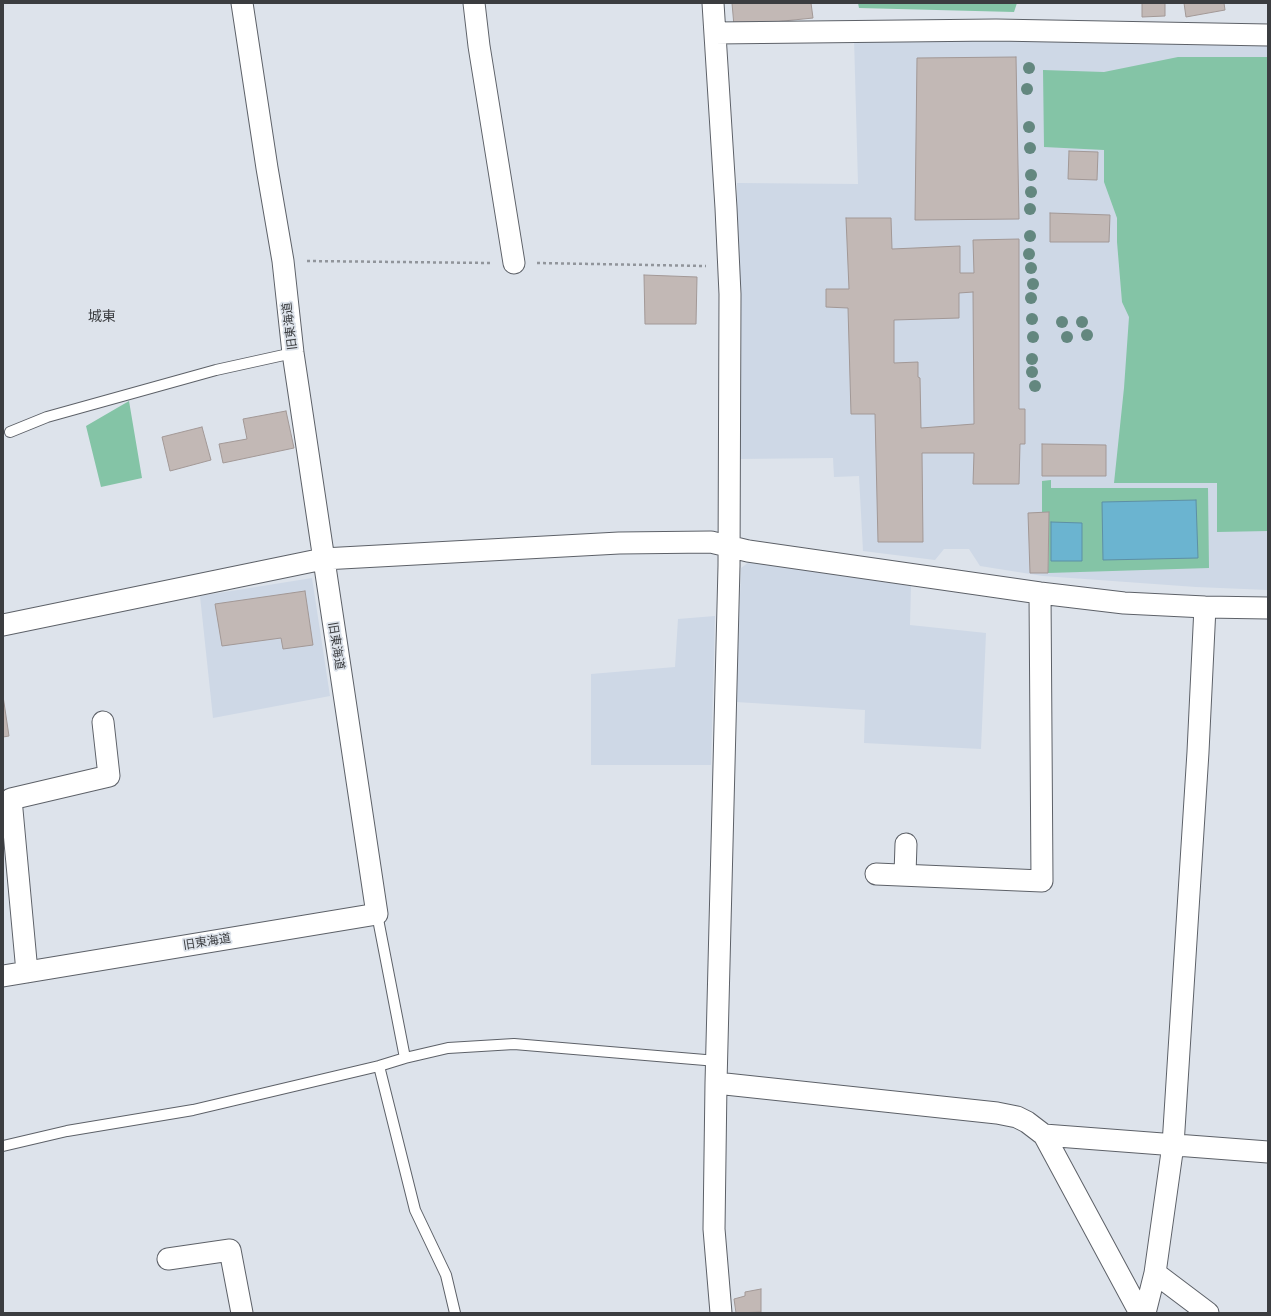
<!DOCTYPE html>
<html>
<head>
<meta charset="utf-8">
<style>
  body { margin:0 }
  #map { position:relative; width:1271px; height:1316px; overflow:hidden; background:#dde3eb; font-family:"Work Sans",sans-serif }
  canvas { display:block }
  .frame { position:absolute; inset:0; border:4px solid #3b3d40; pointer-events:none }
</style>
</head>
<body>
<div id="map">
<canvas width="1271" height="1316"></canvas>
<div class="frame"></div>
</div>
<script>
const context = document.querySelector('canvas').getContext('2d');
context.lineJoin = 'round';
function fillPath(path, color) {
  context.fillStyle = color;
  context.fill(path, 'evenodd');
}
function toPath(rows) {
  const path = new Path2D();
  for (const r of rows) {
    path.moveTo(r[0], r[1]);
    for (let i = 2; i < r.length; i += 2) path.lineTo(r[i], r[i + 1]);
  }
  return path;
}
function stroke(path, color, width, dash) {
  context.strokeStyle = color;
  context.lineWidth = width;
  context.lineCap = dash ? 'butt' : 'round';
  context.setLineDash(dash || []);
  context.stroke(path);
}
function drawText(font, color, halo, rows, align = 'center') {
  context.font = font + ' "Work Sans","Noto Sans JP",sans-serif';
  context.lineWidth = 3.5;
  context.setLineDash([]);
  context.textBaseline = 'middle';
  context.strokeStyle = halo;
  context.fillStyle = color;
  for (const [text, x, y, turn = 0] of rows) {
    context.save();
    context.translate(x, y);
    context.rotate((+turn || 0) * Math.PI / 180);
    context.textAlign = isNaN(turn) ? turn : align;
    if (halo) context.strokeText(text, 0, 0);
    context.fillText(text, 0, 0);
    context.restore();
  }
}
fillPath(toPath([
  [854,38,1268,43,1268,590,1196,587,1043,576,980,566,969,549,944,549,935,560,863,551,859,476,834,477,833,458,738,459,737,183,858,184],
  [749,562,911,586,910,625,986,633,981,749,864,743,865,710,736,702,741,568],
  [312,578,330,696,213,718,200,596],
  [715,616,711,765,591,765,591,674,675,667,678,619]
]), '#ced8e6');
fillPath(toPath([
  [858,3,1017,3,1014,12,859,8],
  [1178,57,1268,57,1268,531,1217,532,1217,483,1114,483,1124,388,1129,317,1122,302,1117,242,1117,218,1104,182,1104,150,1044,147,1043,70,1104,72],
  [129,401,142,478,101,487,86,426],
  [1051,480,1051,488,1208,488,1209,568,1048,573,1049,512,1042,512,1042,481]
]), '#84c4a6');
const water = toPath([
  [1196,500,1198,558,1103,560,1102,502,1196,500],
  [1051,522,1082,523,1082,561,1051,561,1051,522]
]);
fillPath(water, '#6bb4d0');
stroke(water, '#5d90a5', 1);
const building = toPath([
  [732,3,811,3,813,18,734,26,732,3],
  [1142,3,1165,3,1165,16,1142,17,1142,3],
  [1184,3,1224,3,1225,10,1186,17,1184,3],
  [1016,57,1019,219,915,220,917,58,1016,57],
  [1069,151,1098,152,1097,180,1068,179,1069,151],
  [1050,213,1110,215,1109,242,1050,242,1050,213],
  [846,218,891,218,892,249,960,246,960,273,974,273,973,240,1019,239,1019,409,1025,409,1025,444,1020,444,1019,484,973,484,974,453,922,453,923,542,878,542,875,414,851,414,848,308,826,307,826,289,849,289,846,218],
  [973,292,974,424,921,428,920,378,918,377,918,362,894,363,894,320,959,318,959,293,973,292],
  [644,275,697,277,696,324,645,324,644,275],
  [286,411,294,448,223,463,219,444,247,439,243,419,286,411],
  [202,427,211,460,170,471,162,437,202,427],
  [1042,444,1106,445,1106,476,1042,476,1042,444],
  [1049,512,1048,573,1030,573,1028,513,1049,512],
  [305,591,313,645,283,649,281,638,222,646,215,604,305,591],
  [3,696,9,736,3,737,3,696],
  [761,1289,761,1312,736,1313,734,1299,745,1296,745,1292,761,1289]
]);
fillPath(building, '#c2b8b5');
stroke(building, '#a29896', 1);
const lane = toPath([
  [10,432,47,417,216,370,293,353],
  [377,914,405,1058],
  [379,1066,415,1210,446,1275,455,1313],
  [3,1146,67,1131,193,1110,379,1066,405,1058,448,1048,514,1044,717,1061]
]);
const street = toPath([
  [474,3,479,46,514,263],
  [713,3,726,208,730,294,729,566,716,1083,714,1229,721,1313],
  [715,33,996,30,1268,35],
  [3,625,323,559,619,543,711,542,748,551,1040,593,1124,603,1205,607,1268,608],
  [876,874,1042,881,1040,593],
  [905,874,906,844],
  [27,972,11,799,109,776,103,722],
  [3,976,377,914,293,353,283,261,267,168,242,3],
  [716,1083,997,1113,1017,1117,1027,1122,1044,1135,1268,1152],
  [1044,1135,1140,1313],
  [168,1259,230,1250,242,1313],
  [1155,1273,1208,1313],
  [1145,1313,1155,1273,1173,1145,1198,752,1205,607]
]);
stroke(lane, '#5d6168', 12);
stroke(street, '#5d6168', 23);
stroke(toPath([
  [307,261,490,263],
  [537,263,706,266]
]), '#91959b', 2.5, [3, 3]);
stroke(lane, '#fff', 10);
stroke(street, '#fff', 21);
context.fillStyle = '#63877f';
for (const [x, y] of [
  [1029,68],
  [1027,89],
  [1029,127],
  [1030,148],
  [1031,175],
  [1031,192],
  [1030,209],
  [1030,236],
  [1029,254],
  [1031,268],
  [1033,284],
  [1031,298],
  [1032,319],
  [1062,322],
  [1082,322],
  [1087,335],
  [1033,337],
  [1067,337],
  [1032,359],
  [1032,372],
  [1035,386]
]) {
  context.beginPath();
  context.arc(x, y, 6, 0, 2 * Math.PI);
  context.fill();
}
drawText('12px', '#3b3d40', '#dde3eb', [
  ["旧東海道",290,326,-97],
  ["旧東海道",336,646,81],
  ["旧東海道",207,942,-9]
]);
drawText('14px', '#3b3d40', '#dde3eb', [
  ["城東",102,317]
]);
</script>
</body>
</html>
